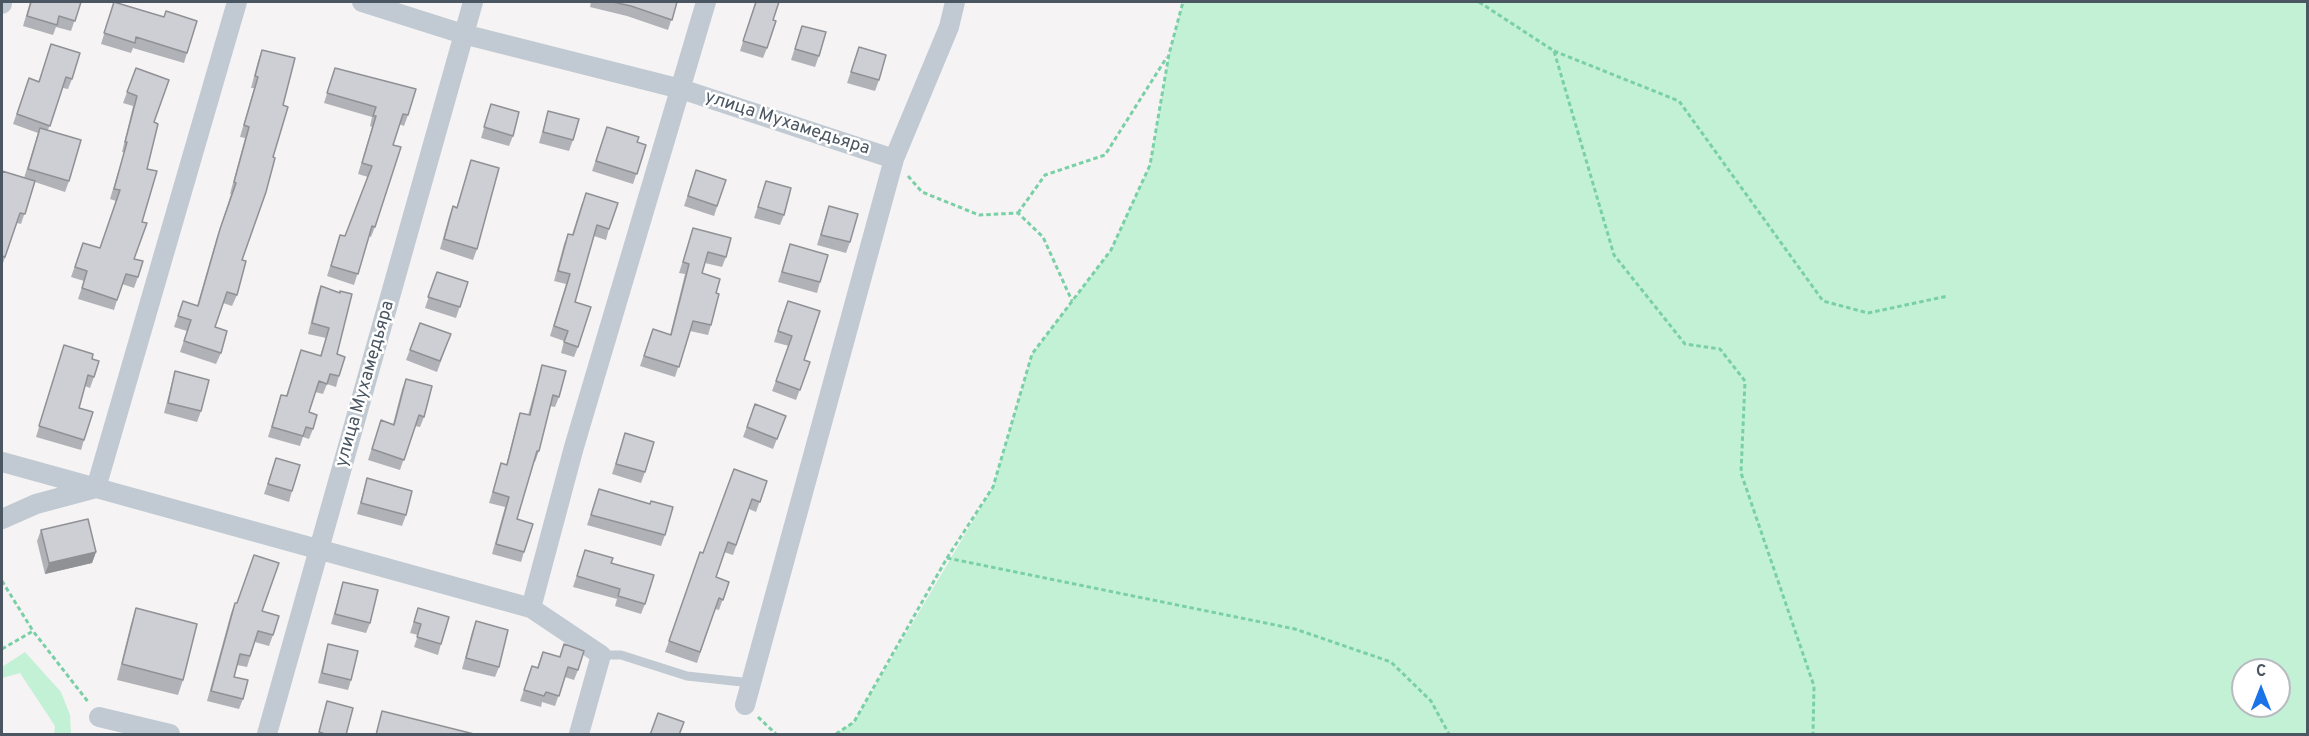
<!DOCTYPE html>
<html>
<head>
<meta charset="utf-8">
<style>
  body { margin:0 }
  #map { position:relative; width:2309px; height:736px; overflow:hidden; background:#f5f3f3; font-family:Overpass,sans-serif }
  canvas { display:block }
  .frame { position:absolute; inset:0; border:3px solid #4a5661; pointer-events:none }
  .north { position:absolute; left:2231px; top:658px; width:60px; height:60px; box-sizing:border-box; background:#fff; border:2px solid #b7bbc0; border-radius:50%; rotate:0deg; font-size:16px; font-weight:700; line-height:24px; text-align:center; color:#4a5661 }
  .north::after { content:''; display:block; margin:auto; width:21px; height:27px; background:#1a73e8; clip-path:polygon(50% 0,100% 100%,50% 72%,0 100%) }
</style>
</head>
<body>
<div id="map">
<canvas width="2309" height="736"></canvas>
<div class="frame"></div>
<div class="north">С</div>
</div>
<script>
const context = document.querySelector('canvas').getContext('2d');
context.lineJoin = 'round';
function fillPath(path, color) {
  context.fillStyle = color;
  context.fill(path, 'evenodd');
}
function toPath(rows) {
  const path = new Path2D();
  for (const r of rows) {
    path.moveTo(r[0], r[1]);
    for (let i = 2; i < r.length; i += 2) path.lineTo(r[i], r[i + 1]);
  }
  return path;
}
function stroke(path, color, width, dash) {
  context.strokeStyle = color;
  context.lineWidth = width;
  context.lineCap = dash ? 'butt' : 'round';
  context.setLineDash(dash || []);
  context.stroke(path);
}
function drawText(font, color, halo, rows, align = 'center') {
  context.font = font + ' Overpass,sans-serif';
  context.lineWidth = 5;
  context.setLineDash([]);
  context.textBaseline = 'middle';
  context.strokeStyle = halo;
  context.fillStyle = color;
  for (const [text, x, y, turn = 0] of rows) {
    context.save();
    context.translate(x, y);
    context.rotate((+turn || 0) * Math.PI / 180);
    context.textAlign = isNaN(turn) ? turn : align;
    if (halo) context.strokeText(text, 0, 0);
    context.fillText(text, 0, 0);
    context.restore();
  }
}
fillPath(toPath([
  [1183,2,2307,2,2307,734,836,734,854,722,993,487,1032,354,1111,250,1150,165,1169,54],
  [2243,670,2279,670,2279,706,2243,706],
  [25,652,61,692,70,715,71,734,54,734,55,726,20,673,2,678,2,667]
]), '#c3f1d5');
stroke(toPath([
  [1479,2,1554,51,1614,255,1685,344,1720,349,1745,381,1741,473,1814,686,1813,734],
  [1554,51,1679,101,1823,301,1868,313,1948,296],
  [908,176,922,192,979,215,1018,213,1043,237,1072,301],
  [1018,213,1045,175,1105,155,1167,57],
  [947,558,1295,629,1391,662,1431,701,1449,734],
  [2,581,33,631],
  [2,649,33,631,89,703],
  [758,717,776,734],
  [836,734,854,722,947,558,993,487,1032,354,1111,250,1150,165,1169,54,1183,2]
]), '#7ad0a6', 3, [4.5, 3]);
stroke(toPath([
  [601,655,621,655,687,676,751,683]
]), '#c1cad2', 9);
stroke(toPath([
  [362,2,463,34,681,89,894,159],
  [2,4,2,2],
  [2,462,531,608,601,655,579,734],
  [2,519,36,504,96,488,237,2],
  [531,608,574,447,706,2],
  [745,705,894,159,949,27,955,2],
  [99,717,170,734],
  [267,734,473,2]
]), '#c1cad2', 20);
fillPath(toPath([
  [30,2,81,2,71,31,56,27,53,35,23,26],
  [114,2,187,53,184,63,133,48,131,53,101,44],
  [591,2,677,2,668,30,627,16,590,7],
  [752,2,779,2,773,20,767,48,763,58,740,51,755,3],
  [802,26,819,56,815,67,791,60],
  [859,47,879,80,875,91,847,83],
  [262,50,242,260,237,295,232,306,223,303,215,327,221,353,216,364,180,352,187,331,174,327,183,301,197,306,216,240,231,194,230,194,245,138,240,137,254,88,251,88,258,61],
  [48,55,72,79,68,89,63,88,48,130,69,181,65,192,35,182,21,224,17,223,2,266,2,171,24,178,38,133,13,124,29,78,39,81],
  [136,68,154,122,147,169,142,222,134,259,138,277,134,288,122,284,114,310,78,299,84,281,71,277,83,243,100,248,116,201,110,199,124,152,122,152,133,106,123,103],
  [335,68,408,115,404,126,399,124,393,145,375,227,371,237,369,236,354,285,327,276,340,235,345,236,368,177,358,174,372,127,370,126,372,117,324,103],
  [491,104,513,136,509,146,481,138],
  [548,111,573,140,569,151,539,143],
  [607,127,637,142,646,145,633,184,592,171],
  [471,160,477,249,473,260,440,249,449,217,453,206,457,207],
  [696,170,726,180,714,216,684,206],
  [766,181,784,215,780,225,754,218],
  [582,203,609,229,606,240,594,236,575,302,578,347,574,357,561,353,564,341,550,336,566,284,554,281,564,244,568,234,572,235],
  [829,206,850,242,846,253,817,245],
  [693,228,726,257,722,267,705,263,702,273,716,293,711,325,708,335,690,331,675,377,640,366,649,340,670,335,685,274,679,273],
  [790,244,820,282,817,293,778,282],
  [437,272,468,282,456,318,425,308],
  [321,286,337,354,339,376,336,387,327,384,323,394,315,392,309,412,313,429,309,439,303,437,300,446,268,437,281,395,286,396,301,350,320,356,326,338,308,334,317,297],
  [784,311,804,360,810,362,796,400,772,391,789,346,774,342],
  [420,323,451,334,437,372,406,360],
  [64,345,92,359,94,377,90,388,85,386,79,408,84,440,81,450,36,437],
  [542,365,559,397,555,407,550,406,539,451,535,462,534,461,517,519,524,552,521,562,492,554,505,507,489,503,501,463,506,465,517,423,520,413,528,415,539,376],
  [175,371,201,411,197,422,164,413,172,382],
  [406,379,424,417,420,427,415,426,400,470,368,460,381,420,393,424,402,389],
  [755,404,786,416,773,449,743,437],
  [625,433,645,472,641,483,612,474],
  [276,458,292,491,289,502,264,494],
  [367,478,406,515,402,526,357,514],
  [767,481,756,512,749,509,733,555,724,552,716,577,729,582,719,610,715,609,697,663,665,652,700,552,703,553],
  [599,489,665,535,661,546,587,525],
  [41,530,96,552,92,563,45,574,37,541],
  [585,550,611,563,645,604,641,614,615,606,617,599,573,587],
  [343,582,370,623,366,633,331,624,340,592],
  [235,603,262,611,273,635,269,646,255,642,247,667,237,665,234,677,243,699,239,709,207,701,231,613],
  [136,608,183,680,178,695,117,680,131,624],
  [418,608,441,644,438,655,414,647,418,635,410,633],
  [476,621,499,667,495,677,462,669,472,632],
  [328,644,351,680,348,690,318,683,325,655],
  [564,644,578,670,574,680,565,677,555,706,542,702,541,707,520,701,532,666,537,668,543,652,559,657],
  [327,701,346,735,318,735]
]), '#b0b2b7');
fillPath(toPath([
  [96,552,92,563,45,574,49,563]
]), '#909195');
const building = toPath([
  [31,2,81,2,75,21,59,16,57,25,27,16,31,2],
  [114,2,164,17,166,11,197,21,187,53,136,37,135,43,104,33,114,2],
  [613,2,677,2,672,20,631,6,613,2],
  [756,2,779,2,773,20,776,21,767,48,743,41,756,2],
  [802,26,826,32,819,56,795,49,802,26],
  [51,44,80,53,72,79,66,77,50,126,17,114,29,78,39,82,51,44],
  [859,47,886,55,879,80,851,72,859,47],
  [262,50,295,58,283,105,288,107,273,157,275,158,266,192,242,260,246,261,237,295,227,292,215,327,227,331,221,353,184,341,191,320,178,316,183,301,198,306,220,229,236,183,234,182,249,127,244,125,258,77,255,76,262,50],
  [136,68,169,80,154,122,158,124,147,169,157,171,142,222,147,223,134,259,143,261,138,277,126,274,117,300,82,288,87,271,75,267,83,243,100,248,120,190,114,189,127,142,125,142,137,96,127,92,136,68],
  [335,68,416,89,408,115,403,114,393,145,401,147,375,227,372,226,358,274,331,266,340,235,345,236,372,166,362,163,376,116,373,116,376,107,327,93,335,68],
  [491,104,519,112,513,136,484,127,491,104],
  [548,111,579,119,573,140,543,132,548,111],
  [607,127,639,137,637,142,646,145,637,174,596,161,607,127],
  [40,128,81,140,69,181,28,169,40,128],
  [471,160,499,168,477,249,444,239,453,206,457,208,471,160],
  [696,170,726,180,717,206,688,196,696,170],
  [2,171,35,181,25,214,20,213,5,257,2,256,2,171],
  [766,181,791,188,784,215,758,207,766,181],
  [586,193,618,203,609,229,597,225,575,302,591,307,578,347,564,342,568,331,554,326,570,274,558,271,568,234,573,235,586,193],
  [829,206,858,214,850,242,821,235,829,206],
  [693,228,731,238,726,257,708,252,702,273,720,279,716,293,719,294,711,325,693,321,679,367,644,356,653,329,671,335,689,264,683,262,693,228],
  [790,244,828,255,820,282,782,272,790,244],
  [437,272,468,282,460,307,428,297,437,272],
  [321,286,340,293,340,291,352,294,337,354,345,357,339,376,330,374,327,384,319,381,309,412,317,415,313,429,306,427,303,436,272,427,281,395,287,396,301,350,321,356,329,328,312,323,321,286],
  [788,301,820,311,804,360,810,362,800,390,776,381,792,336,778,331,788,301],
  [420,323,451,334,440,361,410,350,420,323],
  [64,345,93,354,92,359,99,361,94,377,88,375,79,408,93,412,84,440,39,426,64,345],
  [542,365,566,371,559,397,553,395,539,451,537,451,517,519,533,524,524,552,496,544,509,497,493,492,501,463,507,465,520,413,530,415,542,365],
  [175,371,209,380,201,411,168,403,175,371],
  [406,379,432,386,424,417,419,415,404,460,372,449,381,420,394,425,406,379],
  [755,404,786,416,777,439,747,427,755,404],
  [625,433,654,442,645,472,616,464,625,433],
  [276,458,300,465,292,491,268,484,276,458],
  [734,469,767,481,760,502,752,499,736,545,728,542,716,577,729,582,723,600,719,598,700,652,669,641,700,552,703,553,734,469],
  [367,478,412,491,406,515,361,503,367,478],
  [599,489,650,504,651,501,673,507,665,535,591,515,599,489],
  [88,519,96,552,49,563,41,530,88,519],
  [585,550,613,558,611,563,654,575,645,604,618,596,620,589,577,576,585,550],
  [254,555,279,563,262,611,279,616,273,635,258,631,250,656,240,654,234,677,248,680,243,699,211,691,235,603,237,603,254,555],
  [343,582,378,590,370,623,335,614,343,582],
  [136,608,197,624,183,680,122,664,136,608],
  [418,608,449,617,441,644,417,637,421,624,414,622,418,608],
  [476,621,508,630,499,667,466,658,476,621],
  [328,644,358,651,351,680,322,673,328,644],
  [564,644,584,651,578,670,568,667,559,696,546,692,544,696,524,690,532,666,538,668,543,652,560,657,564,644],
  [327,701,353,708,346,735,328,735,319,732,327,701],
  [382,711,478,735,376,735,382,711],
  [658,713,684,722,679,735,650,735,658,713]
]);
fillPath(building, '#cdcfd5');
stroke(building, '#909195', 1.5);
drawText('18px', '#4a5661', '#fff', [
  ["улица Мухамедьяра",787,124,18],
  ["улица Мухамедьяра",366,384,-74]
]);
</script>
</body>
</html>
